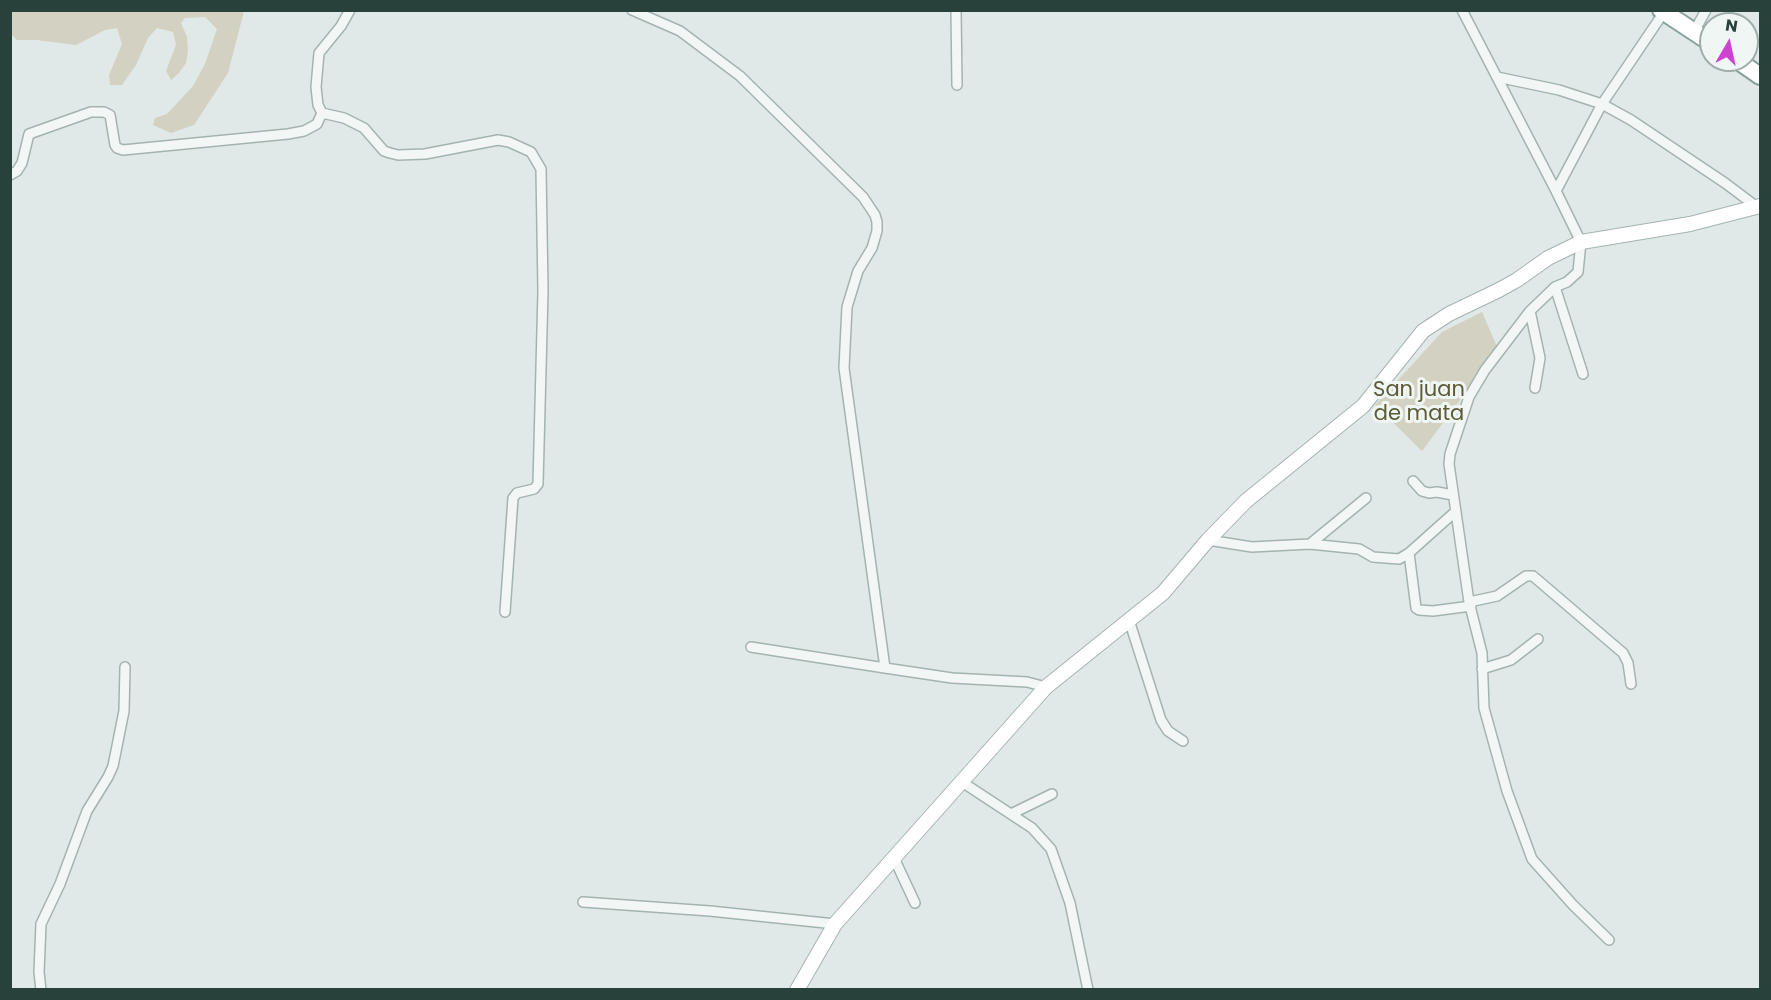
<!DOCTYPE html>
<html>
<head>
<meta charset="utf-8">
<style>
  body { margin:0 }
  #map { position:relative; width:1771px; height:1000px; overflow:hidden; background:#e0e9e7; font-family:Poppins,sans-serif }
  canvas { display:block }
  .frame { position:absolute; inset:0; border:12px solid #28413b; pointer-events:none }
  .north { position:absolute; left:1699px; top:12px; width:60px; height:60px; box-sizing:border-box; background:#eff6f4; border:2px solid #9faeaa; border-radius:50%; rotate:9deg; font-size:16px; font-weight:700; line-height:24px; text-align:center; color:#28413b }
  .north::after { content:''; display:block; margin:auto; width:21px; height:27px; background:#cf42d1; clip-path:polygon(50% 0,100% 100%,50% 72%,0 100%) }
</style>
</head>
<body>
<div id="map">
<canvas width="1771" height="1000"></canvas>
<div class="frame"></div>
<div class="north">N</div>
</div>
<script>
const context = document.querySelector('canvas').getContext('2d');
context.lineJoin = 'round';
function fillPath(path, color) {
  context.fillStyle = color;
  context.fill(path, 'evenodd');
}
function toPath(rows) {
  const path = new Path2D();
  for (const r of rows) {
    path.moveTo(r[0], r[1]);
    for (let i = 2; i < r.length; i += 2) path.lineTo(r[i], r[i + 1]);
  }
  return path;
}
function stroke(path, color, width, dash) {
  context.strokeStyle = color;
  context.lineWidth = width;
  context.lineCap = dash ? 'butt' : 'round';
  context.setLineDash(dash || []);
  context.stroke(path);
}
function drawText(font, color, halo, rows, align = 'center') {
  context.font = font + ' Poppins,sans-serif';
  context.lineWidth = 6;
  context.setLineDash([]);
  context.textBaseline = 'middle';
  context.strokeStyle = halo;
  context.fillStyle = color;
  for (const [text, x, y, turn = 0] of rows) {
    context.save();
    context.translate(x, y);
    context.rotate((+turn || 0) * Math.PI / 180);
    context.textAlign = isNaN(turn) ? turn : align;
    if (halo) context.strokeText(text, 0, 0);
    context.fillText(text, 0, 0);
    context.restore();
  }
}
fillPath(toPath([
  [81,10,244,10,244,11,228,73,194,125,171,133,153,125,155,118,167,114,193,86,205,64,217,29,205,17,185,18,181,23,187,37,188,51,186,63,179,73,171,80,166,71,176,45,173,32,157,28,148,38,136,65,122,85,110,85,109,75,122,44,117,28,105,30,76,45,37,40,17,40,11,34,11,11],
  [1482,312,1498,349,1422,451,1375,405,1442,332]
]), '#d3d1c1');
const street = toPath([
  [632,10,680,31,740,76,863,197,875,215,877,222,877,231,872,248,858,271,847,307,844,368,885,668,952,678,1027,682,1046,687],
  [956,10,957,85],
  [1462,10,1556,191],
  [1694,32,1706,10],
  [1497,77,1559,90,1602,104,1631,120,1725,183,1757,207],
  [322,113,344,118,364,128,384,151,390,153,398,155,425,154,498,140,509,142,531,152,541,169,543,291,538,484,534,489,517,493,513,498,505,612],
  [10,175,17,171,22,163,29,134,91,112,104,112,110,115,115,145,117,148,123,150,288,134,304,131,317,124,322,113,318,105,316,87,319,53,341,26,350,10],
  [1555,287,1583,374],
  [1530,311,1540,358,1535,388],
  [1413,481,1422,491,1429,493,1437,492,1453,495],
  [1208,540,1252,547,1310,544,1359,549,1373,557,1399,559,1409,553,1456,511],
  [1310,544,1366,498],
  [1409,553,1416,608,1419,610,1433,611,1471,606],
  [1469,602,1497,596,1526,576,1533,576,1623,653,1628,663,1631,684],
  [1129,620,1161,720,1168,731,1183,741],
  [751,647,885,668],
  [1482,669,1511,660,1538,639],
  [962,782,1032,828,1051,849,1070,903,1088,990],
  [1011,814,1052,794],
  [894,858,915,903],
  [583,902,710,911,835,924],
  [1609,940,1573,905,1532,859,1507,791,1484,708,1482,653,1469,602,1449,464,1450,454,1469,397,1485,370,1530,311,1555,287,1567,282,1578,272,1581,242,1556,191,1602,104,1664,12],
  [41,990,39,972,41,924,60,884,87,811,108,777,113,766,124,711,125,667]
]);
const secondary = toPath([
  [797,990,835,924,1046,687,1163,593,1208,540,1246,501,1363,406,1423,331,1449,314,1499,290,1517,280,1548,258,1581,242,1690,224,1760,206]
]);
const highway = toPath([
  [1661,10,1711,43],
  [1737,60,1760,76]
]);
stroke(street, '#a5b3b0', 12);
stroke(secondary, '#a5b3b0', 16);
stroke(highway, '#87a09a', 20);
stroke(street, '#f2f7f6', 9);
stroke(secondary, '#fff', 14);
stroke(highway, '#fff', 16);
drawText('21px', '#5d5b35', '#eff6f4', [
  ["San juan",1419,391],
  ["de mata",1419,415]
]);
</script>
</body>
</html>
